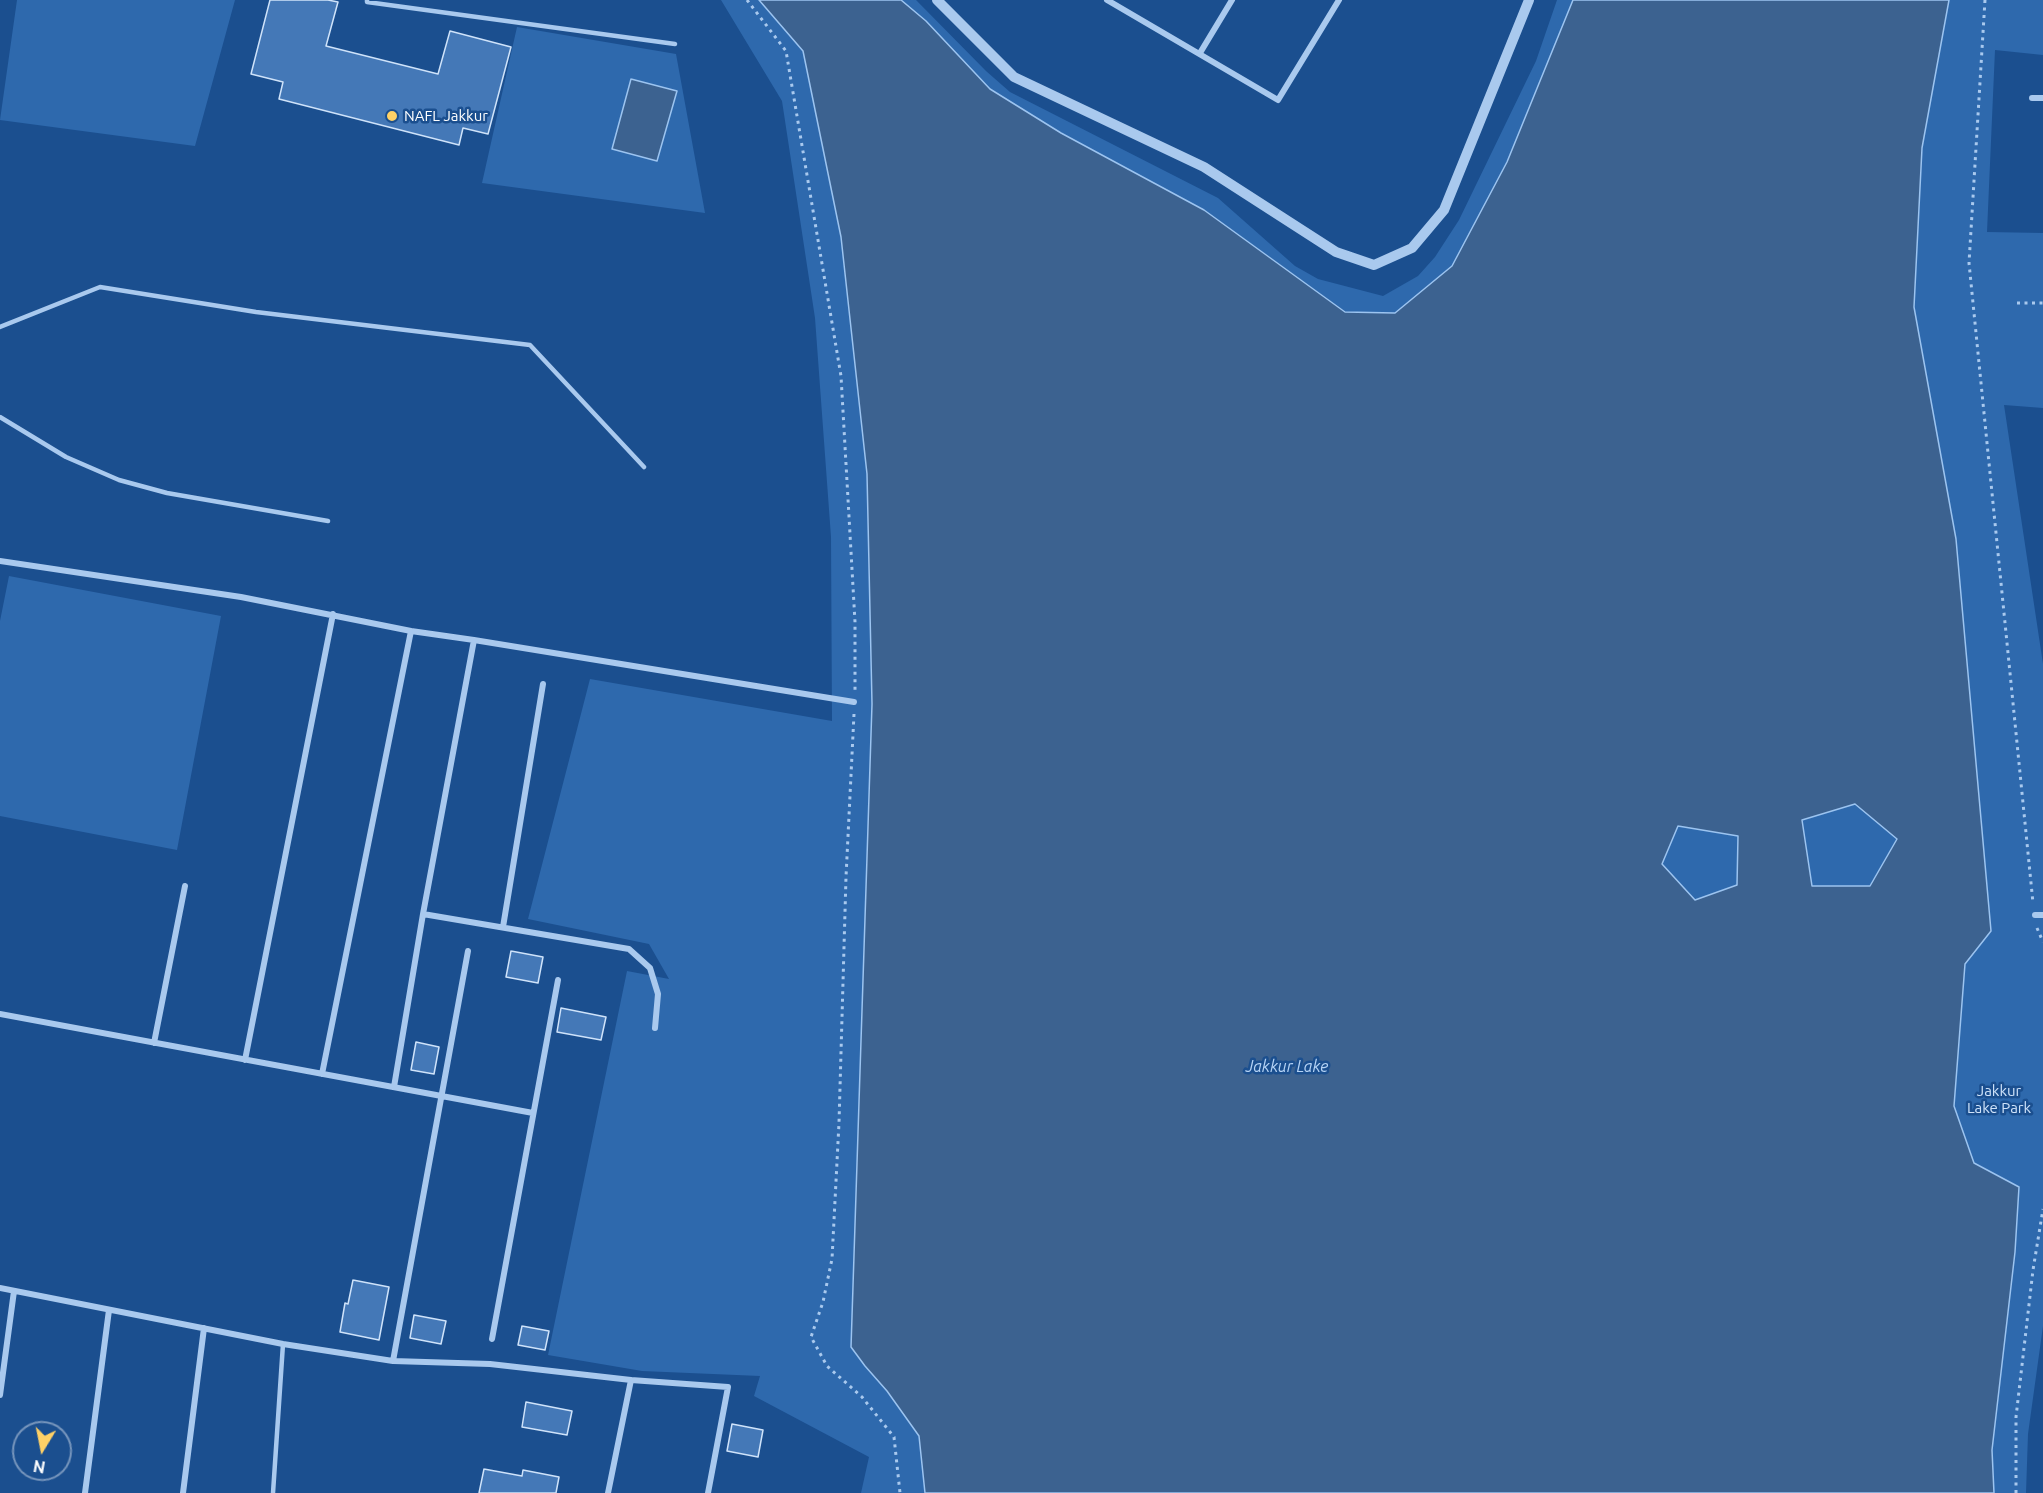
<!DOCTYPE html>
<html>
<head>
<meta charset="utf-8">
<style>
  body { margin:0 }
  #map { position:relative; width:2043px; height:1493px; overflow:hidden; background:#1b4f8f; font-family:Ubuntu,sans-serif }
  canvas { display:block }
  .north { position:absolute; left:12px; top:1421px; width:60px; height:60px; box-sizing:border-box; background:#1b4f8f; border:2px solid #7695bc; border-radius:50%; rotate:190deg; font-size:16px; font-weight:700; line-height:24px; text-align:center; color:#fff }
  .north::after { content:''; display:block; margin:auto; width:21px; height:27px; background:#ffd166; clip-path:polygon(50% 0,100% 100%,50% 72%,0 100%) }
</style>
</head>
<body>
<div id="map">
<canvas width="2043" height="1493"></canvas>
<div class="north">N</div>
</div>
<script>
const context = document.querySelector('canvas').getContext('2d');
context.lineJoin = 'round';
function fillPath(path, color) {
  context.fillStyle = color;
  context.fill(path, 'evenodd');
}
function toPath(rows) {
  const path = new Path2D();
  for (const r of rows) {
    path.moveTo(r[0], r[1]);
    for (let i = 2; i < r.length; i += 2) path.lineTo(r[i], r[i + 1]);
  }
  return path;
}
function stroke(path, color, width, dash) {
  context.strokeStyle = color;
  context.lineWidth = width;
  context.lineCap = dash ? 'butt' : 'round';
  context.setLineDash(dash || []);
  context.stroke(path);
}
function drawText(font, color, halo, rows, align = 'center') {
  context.font = font + ' Ubuntu,sans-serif';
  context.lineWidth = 5;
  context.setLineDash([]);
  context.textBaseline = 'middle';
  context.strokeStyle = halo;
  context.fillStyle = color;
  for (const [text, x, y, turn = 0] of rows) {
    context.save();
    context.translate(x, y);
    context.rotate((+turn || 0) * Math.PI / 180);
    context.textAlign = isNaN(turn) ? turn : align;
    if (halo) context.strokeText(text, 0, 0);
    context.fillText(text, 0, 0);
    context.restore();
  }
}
fillPath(toPath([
  [17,0,235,0,195,146,0,120],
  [721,0,759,0,803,51,841,237,867,474,872,704,851,1347,865,1366,887,1391,919,1436,925,1493,861,1493,869,1457,754,1396,760,1376,642,1371,548,1355,627,971,669,979,649,944,528,919,590,679,832,721,831,537,815,318,782,101],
  [901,0,916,0,986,71,1010,92,1218,198,1295,266,1318,279,1383,296,1418,276,1435,257,1459,220,1536,61,1557,0,1573,0,1507,162,1452,266,1395,313,1346,312,1204,210,1061,133,990,89,926,21],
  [1949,0,2043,0,2043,55,1995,50,1987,232,2043,233,2043,408,2004,405,2043,664,2043,1326,2028,1434,2026,1493,1994,1493,1992,1450,2015,1252,2019,1187,1974,1163,1954,1106,1965,964,1991,931,1956,539,1914,307,1922,148],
  [517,27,676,54,705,213,482,183],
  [9,576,221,616,177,850,0,816,0,621],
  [1855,804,1897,838,1870,886,1811,886,1802,820],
  [1678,826,1738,836,1737,885,1695,900,1662,864]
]), '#2e69ad');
const water = toPath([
  [759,0,901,0,926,21,990,89,1061,133,1204,210,1345,312,1395,313,1452,266,1507,162,1573,0,1949,0,1922,148,1914,307,1956,539,1991,931,1965,964,1954,1106,1974,1163,2019,1187,2015,1252,1992,1450,1994,1493,925,1493,919,1436,887,1391,865,1366,851,1347,872,704,867,474,841,237,803,51,759,0],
  [1855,804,1897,839,1870,886,1812,886,1802,820,1855,804],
  [1678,826,1738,836,1737,885,1695,900,1662,864,1678,826],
  [631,79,677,91,657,161,612,149,631,79]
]);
fillPath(water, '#3c6290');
stroke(water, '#9cc4f0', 1.5);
const building = toPath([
  [270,0,328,0,338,2,326,46,438,74,450,31,511,47,488,134,463,128,459,145,279,99,283,82,251,74,270,0],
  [511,951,543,957,538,983,506,977,511,951],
  [561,1008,606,1017,601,1040,557,1032,561,1008],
  [416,1042,439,1047,434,1074,411,1070,416,1042],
  [353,1280,389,1287,379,1340,340,1332,345,1303,348,1304,353,1280],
  [414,1315,446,1321,441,1344,410,1338,414,1315],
  [522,1326,549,1331,545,1350,518,1345,522,1326],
  [526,1402,572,1411,567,1435,522,1427,526,1402],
  [732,1424,763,1430,758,1457,727,1451,732,1424],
  [484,1469,522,1476,523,1470,559,1477,556,1493,479,1493,484,1469]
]);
fillPath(building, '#4478b7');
stroke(building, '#cfe3fa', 1.5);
stroke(toPath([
  [747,0,786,51,841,376,855,622,855,690],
  [1985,0,1969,263,2033,903],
  [2017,303,2043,303],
  [854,714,846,877,839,1123,832,1259,823,1302,811,1337,827,1366,862,1397,894,1437,900,1493],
  [2037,928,2043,942],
  [2016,1493,2016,1417,2033,1270,2043,1209]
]), '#a9c9ee', 3, [3, 4.5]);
stroke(toPath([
  [367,0,367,2,675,44],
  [0,327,100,287,256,312,530,345,644,467],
  [0,417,66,457,119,480,167,493,328,521],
  [273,1493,283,1344]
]), '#a9c9ee', 4.5);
stroke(toPath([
  [1107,0,1278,100,1339,0],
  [1200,53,1232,0],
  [2032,98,2043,98],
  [0,561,241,597,411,631,474,640,423,914,394,1087],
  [474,640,854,702],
  [423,914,629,949,650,968,658,994,655,1028],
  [2035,915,2043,915],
  [503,927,543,684],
  [0,1014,533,1113],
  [154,1043,185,886],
  [245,1060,333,614],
  [322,1074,411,631],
  [0,1288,283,1344,393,1361,490,1364,631,1380,728,1387,708,1493],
  [492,1339,558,980],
  [393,1361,468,951],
  [0,1395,14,1291],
  [85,1493,109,1310],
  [183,1493,204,1328],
  [608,1493,631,1380]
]), '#a9c9ee', 6);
stroke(toPath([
  [937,0,1014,77,1204,167,1336,252,1374,265,1412,248,1444,210,1529,0]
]), '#a9c9ee', 10);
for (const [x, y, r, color] of [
  [392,116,6,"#ffd166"]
]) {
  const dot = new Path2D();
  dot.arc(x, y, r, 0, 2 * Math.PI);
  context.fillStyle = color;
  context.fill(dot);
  stroke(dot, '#1b4f8f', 2);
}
drawText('15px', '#fff', '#1b4f8f', [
  ["NAFL Jakkur",404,116]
], 'left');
drawText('15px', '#cfe3fa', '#1b4f8f', [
  ["Jakkur",1999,1091],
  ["Lake Park",1999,1108]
]);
drawText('italic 16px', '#b5d3f5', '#1b4f8f', [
  ["Jakkur Lake",1287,1067]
]);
</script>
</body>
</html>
